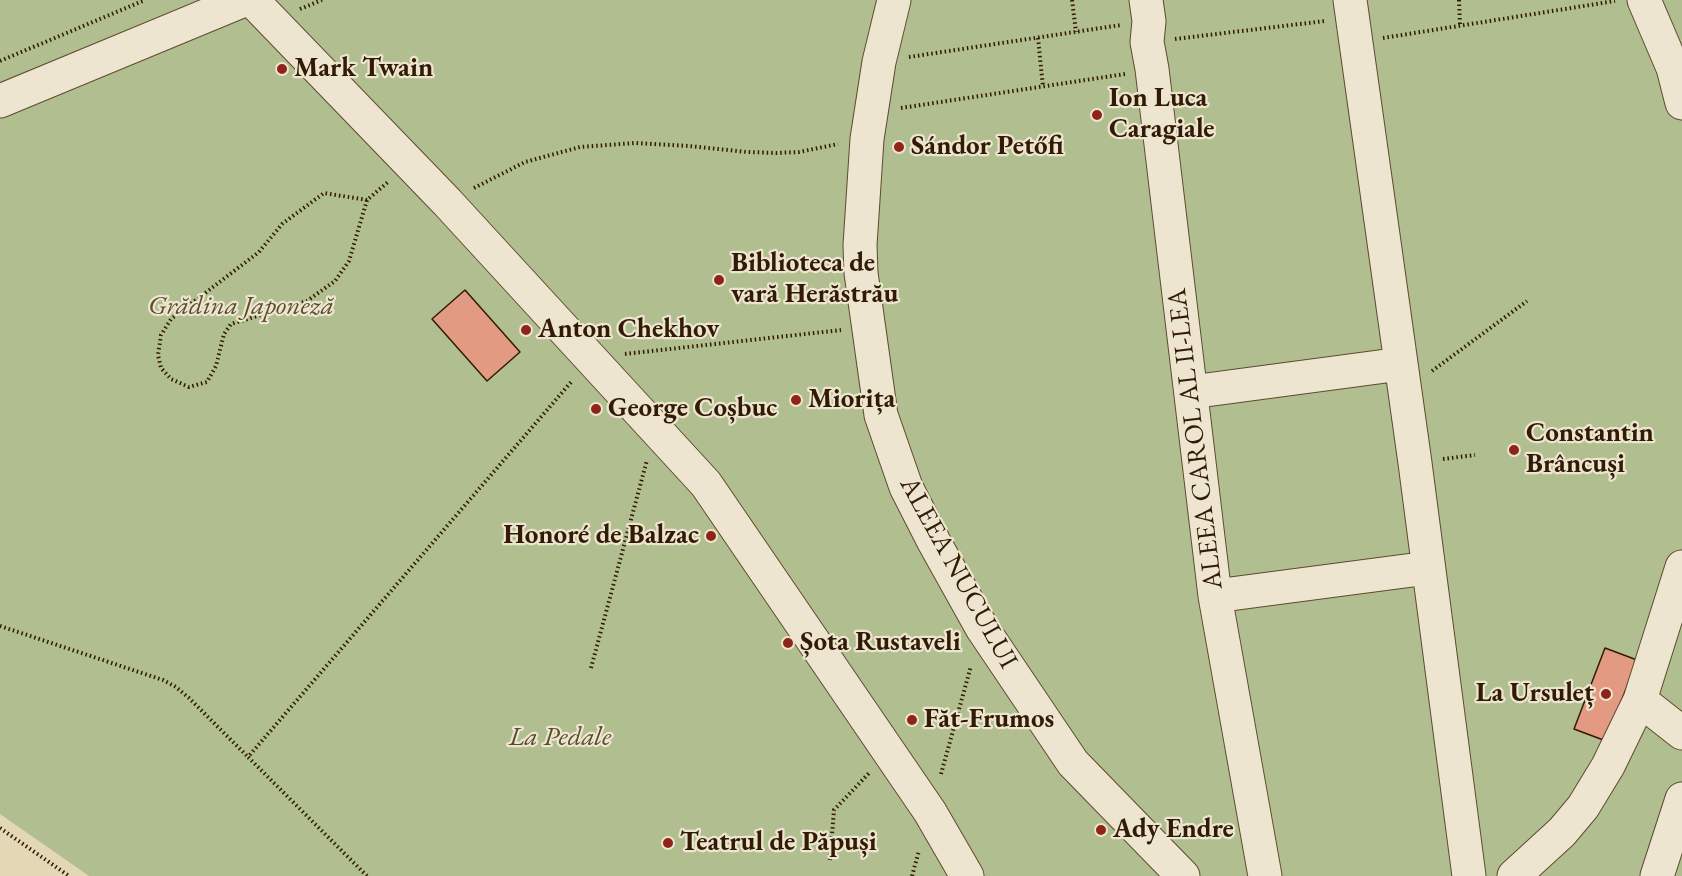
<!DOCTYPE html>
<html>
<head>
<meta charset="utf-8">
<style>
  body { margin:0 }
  canvas { display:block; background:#e4d7b5 }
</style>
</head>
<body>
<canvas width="1682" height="876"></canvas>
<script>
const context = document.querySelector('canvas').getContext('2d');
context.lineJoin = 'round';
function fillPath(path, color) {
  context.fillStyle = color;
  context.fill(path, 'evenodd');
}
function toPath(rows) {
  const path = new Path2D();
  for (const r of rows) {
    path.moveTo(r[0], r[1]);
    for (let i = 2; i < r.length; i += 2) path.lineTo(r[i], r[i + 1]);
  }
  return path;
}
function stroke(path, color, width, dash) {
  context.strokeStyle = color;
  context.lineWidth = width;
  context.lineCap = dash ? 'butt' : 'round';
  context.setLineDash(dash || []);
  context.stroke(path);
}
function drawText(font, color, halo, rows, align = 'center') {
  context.font = font + ' "EB Garamond",serif';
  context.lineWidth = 4.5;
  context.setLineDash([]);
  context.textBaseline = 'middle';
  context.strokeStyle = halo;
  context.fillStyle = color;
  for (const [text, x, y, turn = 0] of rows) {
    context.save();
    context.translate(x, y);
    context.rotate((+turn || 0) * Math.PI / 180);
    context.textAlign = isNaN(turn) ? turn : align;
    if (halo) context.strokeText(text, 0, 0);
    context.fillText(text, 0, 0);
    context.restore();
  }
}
fillPath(toPath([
  [0,0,1682,0,1682,876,89,876,0,814]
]), '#b1bf90');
const building = toPath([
  [465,290,520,352,487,381,432,319,465,290],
  [1605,648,1637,660,1606,741,1574,729,1605,648]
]);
fillPath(building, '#e39a83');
stroke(building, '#321b04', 1.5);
const minor = toPath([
  [252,0,447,202,706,484,930,812,967,876],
  [894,0,879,62,867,139,860,245,861,273,881,415,906,487,934,542,982,628,1073,763,1183,876],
  [1146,0,1149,21,1147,42,1152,69,1215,596,1265,876],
  [1350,0,1415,463,1469,876],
  [1644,0,1673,68,1682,103],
  [0,101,244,0],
  [1191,392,1401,364],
  [1215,596,1428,568],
  [1640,700,1682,733],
  [1514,876,1562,832,1583,807,1608,766,1640,700,1682,567],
  [1657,876,1682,799]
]);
stroke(minor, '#5e4a30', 35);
stroke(toPath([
  [1072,0,1076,32],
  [1459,0,1460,25],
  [300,9,322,0],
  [1038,38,1043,87],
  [1383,38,1615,1],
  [1175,39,1325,21],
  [909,57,1121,25],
  [0,61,145,0],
  [901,108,1125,74],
  [474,188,525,162,580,147,635,143,689,146,747,152,776,153,799,152,838,144],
  [367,200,324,193,282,224,259,252,171,319,161,335,158,355,161,368,171,379,189,387,207,382,216,366,224,334,231,324,307,301,335,281,349,261,367,200,388,182],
  [625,354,841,330],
  [1432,371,1527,301],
  [1443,459,1475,455],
  [0,626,163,680,176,687,189,698,248,757],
  [591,668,647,460],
  [941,774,971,666],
  [0,828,69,876],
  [830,860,834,810,870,772],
  [367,876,248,757,572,381],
  [912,876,919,851]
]), '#321b04', 4, [1.5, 3]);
stroke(minor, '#ede5cf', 33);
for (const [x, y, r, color] of [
  [282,69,6,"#8f2418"],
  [1097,115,6,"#8f2418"],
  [899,147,6,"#8f2418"],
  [719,280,6,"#8f2418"],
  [526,330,6,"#8f2418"],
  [796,400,6,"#8f2418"],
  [596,409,6,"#8f2418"],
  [1514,450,6,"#8f2418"],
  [711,536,6,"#8f2418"],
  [788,643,6,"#8f2418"],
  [1606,694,6,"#8f2418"],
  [912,720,6,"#8f2418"],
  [1101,830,6,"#8f2418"],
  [668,843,6,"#8f2418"]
]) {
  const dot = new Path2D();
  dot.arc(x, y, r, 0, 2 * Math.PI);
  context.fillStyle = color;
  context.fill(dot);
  stroke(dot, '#ede5cf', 2);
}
drawText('bold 27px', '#321b04', '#ede5cf', [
  ["Mark Twain",294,69],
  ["Ion Luca",1109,99],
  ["Caragiale",1109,130],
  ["Sándor Petőfi",911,147],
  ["Biblioteca de",731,264],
  ["vară Herăstrău",731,295],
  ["Anton Chekhov",538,330],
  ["Miorița",808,400],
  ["George Coșbuc",608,409],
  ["Constantin",1526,434],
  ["Brâncuși",1526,465],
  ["Honoré de Balzac",699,536,"right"],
  ["Șota Rustaveli",800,643],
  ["La Ursuleț",1594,694,"right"],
  ["Făt-Frumos",924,720],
  ["Ady Endre",1113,830],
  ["Teatrul de Păpuși",680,843]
], 'left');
drawText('italic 27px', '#584c2e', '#ede5cf', [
  ["Grădina Japoneză",241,307],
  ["La Pedale",560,738]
]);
drawText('27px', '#321b04', '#ede5cf', [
  ["ALEEA CAROL AL II-LEA",1196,439,-97],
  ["ALEEA NUCULUI",958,573,61]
]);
</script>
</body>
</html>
